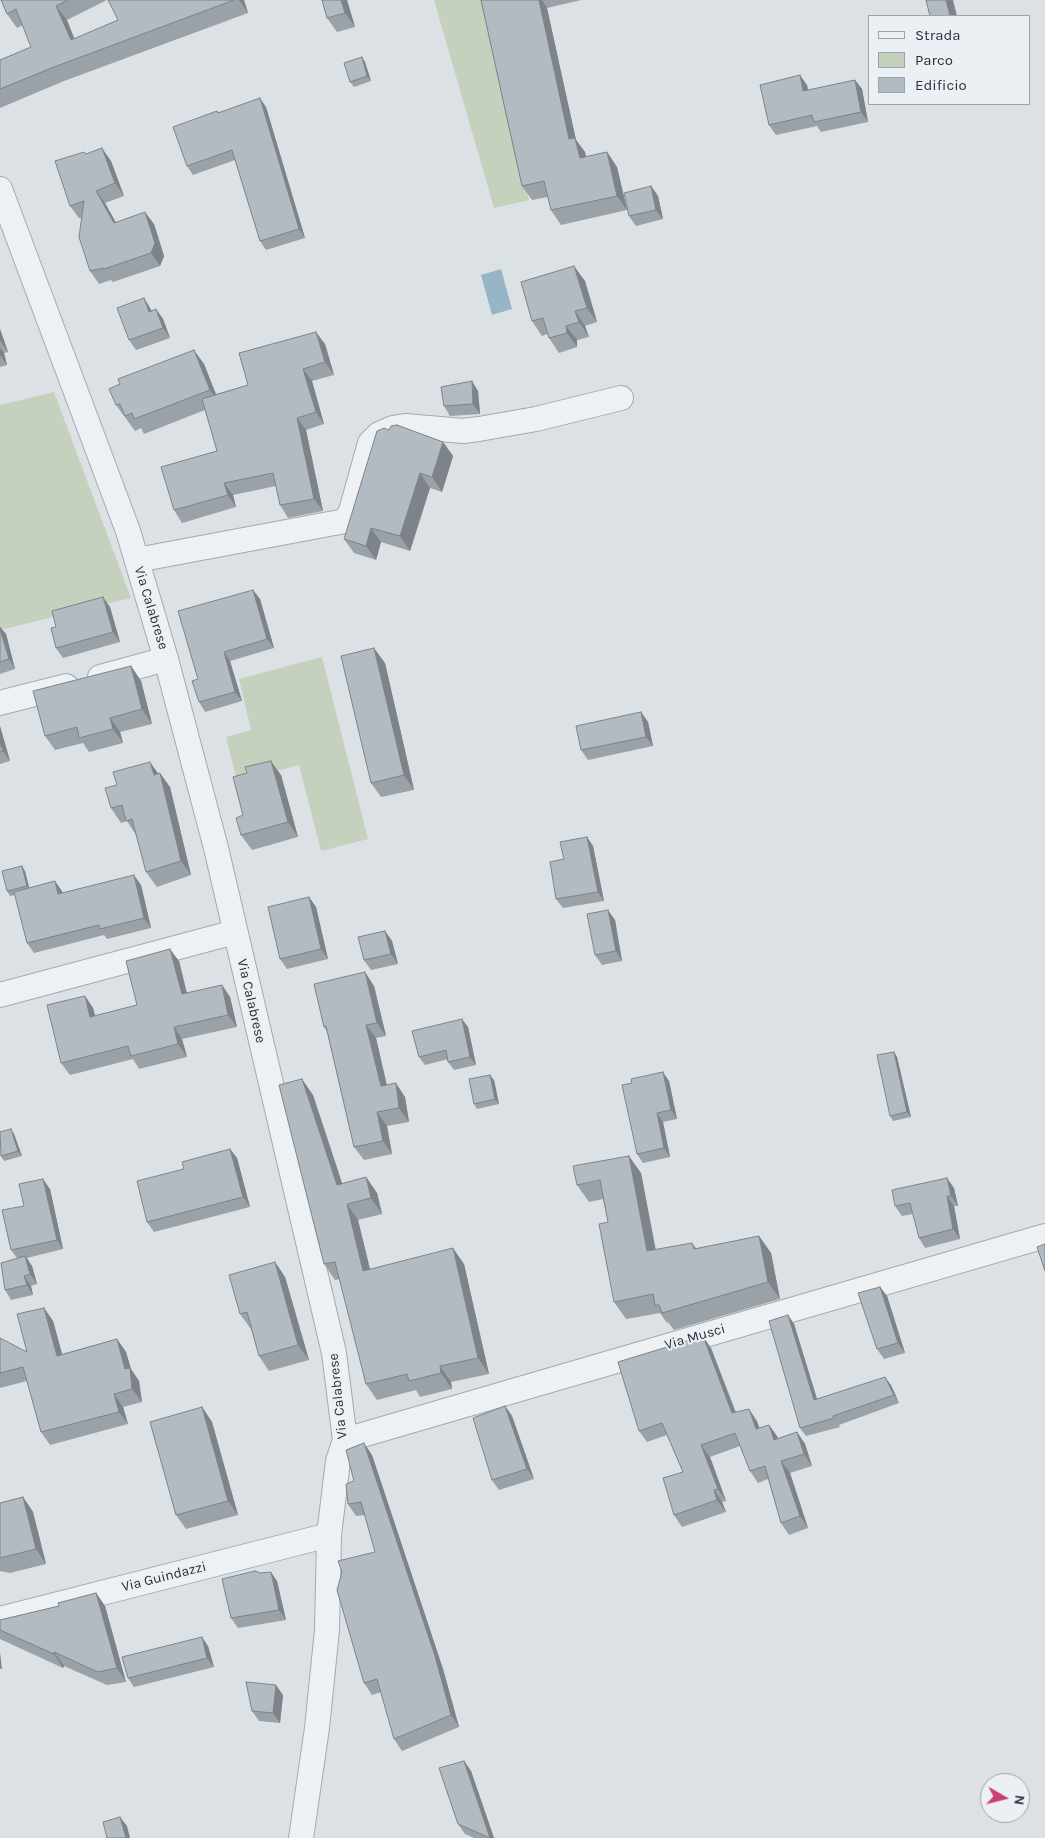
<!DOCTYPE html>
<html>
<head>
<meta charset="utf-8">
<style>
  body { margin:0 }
  #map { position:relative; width:1045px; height:1838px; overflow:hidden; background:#dce1e6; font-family:Karla,sans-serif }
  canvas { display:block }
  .legend { position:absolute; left:868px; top:15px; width:162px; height:90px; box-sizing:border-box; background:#ebf0f4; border:1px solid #9ca4aa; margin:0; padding:6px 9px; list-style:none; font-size:15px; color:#26313c }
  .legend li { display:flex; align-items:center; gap:10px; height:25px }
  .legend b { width:25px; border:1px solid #9ca4aa }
  .north { position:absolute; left:980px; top:1773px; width:50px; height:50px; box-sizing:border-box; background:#ebf0f4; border:1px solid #9ca4aa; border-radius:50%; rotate:98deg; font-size:14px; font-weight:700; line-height:20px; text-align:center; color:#26313c }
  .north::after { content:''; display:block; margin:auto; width:18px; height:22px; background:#cb406d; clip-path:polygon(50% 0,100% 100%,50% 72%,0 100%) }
</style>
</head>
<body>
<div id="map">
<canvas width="1045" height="1838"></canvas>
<ul class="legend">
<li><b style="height:6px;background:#eef1f4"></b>Strada</li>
<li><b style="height:14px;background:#c5d0bd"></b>Parco</li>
<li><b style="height:14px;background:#b3bbc2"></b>Edificio</li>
</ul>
<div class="north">N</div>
</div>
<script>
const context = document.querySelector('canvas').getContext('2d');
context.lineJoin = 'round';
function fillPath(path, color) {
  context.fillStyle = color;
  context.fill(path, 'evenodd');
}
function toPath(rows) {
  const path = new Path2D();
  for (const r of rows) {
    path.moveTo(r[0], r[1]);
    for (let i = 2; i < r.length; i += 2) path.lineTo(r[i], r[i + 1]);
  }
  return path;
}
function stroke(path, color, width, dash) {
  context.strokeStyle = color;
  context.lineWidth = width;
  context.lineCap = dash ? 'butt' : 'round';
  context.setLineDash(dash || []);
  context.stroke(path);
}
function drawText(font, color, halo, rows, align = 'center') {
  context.font = font + ' Karla,sans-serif';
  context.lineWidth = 4;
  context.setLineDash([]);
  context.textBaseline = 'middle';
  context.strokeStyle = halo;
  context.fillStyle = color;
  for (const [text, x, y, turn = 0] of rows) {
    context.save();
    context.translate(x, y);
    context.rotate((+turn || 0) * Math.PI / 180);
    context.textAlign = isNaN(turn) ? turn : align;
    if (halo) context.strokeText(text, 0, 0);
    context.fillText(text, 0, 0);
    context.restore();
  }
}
fillPath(toPath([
  [434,0,483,0,529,200,494,208],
  [54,392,131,598,0,630,0,405],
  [322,657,368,839,321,851,299,765,237,781,226,737,251,730,239,679]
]), '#c5d0bd');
fillPath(toPath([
  [501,269,512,309,492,315,481,275]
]), '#96b6c6');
const street = toPath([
  [0,189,128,531,166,659,216,848,334,1353,345,1440,338,1461,329,1535,327,1630,317,1728,301,1838],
  [137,560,345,521,351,511,370,443,379,434,393,428,405,426,463,431,479,429,536,419,621,398],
  [100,677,166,659],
  [0,703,66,686],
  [0,995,235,932],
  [345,1440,1045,1236],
  [0,1619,329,1535]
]);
stroke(street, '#a2a9b0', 26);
stroke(street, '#eef1f4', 24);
fillPath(toPath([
  [1,0,107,0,67,20,74,39,118,20,108,0,244,0,248,13,64,81,0,108,0,60,31,47,23,25,17,28,7,14],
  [322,0,347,0,355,27,337,32,327,18],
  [481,0,581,0,547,8,576,140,585,152,586,157,607,152,617,167,627,210,561,225,551,210,548,197,532,200,522,186],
  [362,57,365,62,371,81,354,87,350,82],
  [855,80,862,89,868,122,821,132,817,126,776,135,769,125,807,85,808,90],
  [266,107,305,238,266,250,260,241,235,160,193,175,187,166,217,111,218,113],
  [86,154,111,161,124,196,105,203,115,222,154,224,164,256,160,266,113,282,111,280,99,284,90,271,82,218,79,218,70,206],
  [651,186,658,196,663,219,636,226,629,216],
  [585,281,597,322,585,326,589,337,577,340,577,347,559,353,549,338,547,334,542,336,532,321],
  [144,298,150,308,152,311,156,309,163,319,170,338,136,350,129,340],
  [0,329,8,352,4,353,7,365,0,367],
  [325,344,334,375,312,381,324,424,306,430,323,511,288,518,280,505,276,486,233,495,236,507,182,523,174,510,217,451,205,410,144,434,141,428,135,431,116,405,204,364,216,394,248,385],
  [478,391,480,414,450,416,444,406],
  [443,442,453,456,442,492,430,488,410,551,381,542,376,560,354,553,344,539],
  [253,590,260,599,274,648,230,661,242,701,205,712,199,702,198,679],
  [110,607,120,642,63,658,56,648],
  [0,627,6,634,15,669,0,674],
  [385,663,414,790,381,797,371,783],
  [131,666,141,681,152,724,120,732,123,743,89,752,83,743,55,750,45,736],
  [641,712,648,722,653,746,588,760,581,750],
  [0,726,10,761,0,764],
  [158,773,170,787,191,875,157,887,146,872,136,835,127,821,121,823,111,808],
  [281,775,298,837,252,850,241,835],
  [587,837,593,846,604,901,563,908,556,899,564,859],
  [25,871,29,888,62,891,62,893,141,885,151,928,107,939,104,935,34,953,27,943,15,895,10,896,7,891],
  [309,897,316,907,328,959,287,969,280,959],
  [615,920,622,961,602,965,595,955],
  [385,931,392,941,398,964,371,970,364,960],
  [179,961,187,993,222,985,230,997,237,1027,182,1039,187,1057,139,1069,133,1059,70,1075,61,1063,85,996,93,1008,95,1016,137,1005],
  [374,986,386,1036,376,1038,387,1085,405,1097,409,1122,387,1126,392,1154,364,1160,354,1147,327,1032,324,1027],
  [468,1027,476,1065,454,1070,448,1062,448,1059,425,1065,419,1057],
  [894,1052,897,1057,911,1117,893,1121,890,1116],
  [494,1080,499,1104,477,1109,474,1104],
  [669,1081,677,1119,663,1122,670,1157,643,1163,637,1154],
  [313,1095,342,1184,366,1177,377,1193,382,1214,358,1220,370,1269,464,1264,489,1374,451,1382,452,1389,420,1397,416,1390,377,1400,366,1384,340,1279,335,1280,324,1264],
  [14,1134,22,1156,4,1161,1,1156],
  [230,1149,237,1158,250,1207,154,1232,147,1222,184,1169],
  [641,1173,656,1250,692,1243,697,1249,759,1236,771,1253,780,1299,674,1330,668,1322,667,1323,660,1313,626,1319,614,1302,608,1222,603,1199,589,1202,577,1185],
  [954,1188,958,1206,954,1206,960,1239,925,1248,919,1238,913,1214,902,1216,895,1206],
  [50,1189,63,1249,27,1258,32,1266,37,1284,31,1286,33,1295,11,1300,5,1290,17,1258,11,1250,24,1206],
  [275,1262,285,1277,309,1360,269,1371,259,1356,251,1329,240,1314],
  [880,1287,887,1296,905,1353,884,1359,877,1349],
  [44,1308,53,1321,62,1354,117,1339,126,1352,131,1369,139,1381,142,1402,123,1407,128,1424,50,1445,41,1432,27,1381,0,1388,0,1338,27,1352],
  [788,1315,794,1324,817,1399,891,1385,899,1403,839,1425,840,1427,806,1436,800,1428],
  [711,1348,736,1412,757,1421,759,1428,769,1425,778,1438,797,1432,805,1444,812,1466,790,1473,808,1528,789,1535,781,1523,768,1479,758,1483,750,1471,740,1446,710,1457,726,1501,722,1502,726,1512,682,1527,674,1515,683,1472,667,1435,647,1442,639,1431],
  [505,1406,512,1416,534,1479,499,1490,492,1480],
  [202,1407,212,1422,238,1515,186,1529,176,1515],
  [372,1455,443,1669,459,1727,402,1751,394,1739,381,1692,372,1695,364,1683,375,1552,365,1515,356,1516,348,1504,354,1481],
  [23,1497,33,1512,46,1564,10,1573,0,1571,0,1503],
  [277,1581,286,1620,238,1628,231,1618],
  [96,1593,105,1606,126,1682,107,1685,64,1666,63,1668,0,1639,0,1620,59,1606],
  [208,1646,214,1667,134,1687,128,1678],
  [283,1695,280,1723,259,1721,252,1711],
  [464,1761,471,1771,494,1838,474,1838,465,1834,458,1824]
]), '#9aa1a7');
fillPath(toPath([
  [239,0,244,0,248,13],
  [341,0,347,0,355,27,345,13],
  [539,0,542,0,547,8,576,140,585,152,590,173,580,158,569,139],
  [946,0,953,0,957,16,950,16],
  [56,6,67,20,81,55,71,40],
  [362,57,365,62,371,81,367,76],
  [800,75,807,85,810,101,803,91],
  [855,80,862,89,868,122,861,112],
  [260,98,266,107,305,238,299,229],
  [102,148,111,161,124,196,115,183],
  [607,152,617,167,627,210,617,196],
  [651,186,658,196,663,219,656,210],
  [96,191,105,203,123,235,114,223],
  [145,212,154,224,164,256,160,266,151,253],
  [574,266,585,281,597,322,587,308],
  [144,298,150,308,156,322,149,312],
  [156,309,163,319,170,338,163,328],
  [575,311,585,326,589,337,579,322],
  [566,326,577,340,577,347,567,333],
  [0,329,8,352,1,342,0,340],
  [316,332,325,344,334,375,325,362],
  [0,348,4,353,7,365,0,355],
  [194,350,204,364,220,405,210,390],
  [303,369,312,381,324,424,316,412],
  [472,381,478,391,480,414,473,404],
  [297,418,306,430,323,511,314,499],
  [443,442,453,456,442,492,432,477],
  [420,473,430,488,410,551,400,536],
  [224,483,233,495,236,507,228,495],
  [371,528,381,542,376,560,366,546],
  [253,590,260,599,274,648,267,639],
  [103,597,110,607,120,642,113,632],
  [0,627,6,634,15,669,9,659,0,629],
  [374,648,385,663,414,790,404,775],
  [224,652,230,661,242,701,235,692],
  [131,666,141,681,152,724,142,709],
  [641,712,648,722,653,746,646,737],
  [110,718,120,732,123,743,113,729],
  [0,726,10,761,3,751,0,741],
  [271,761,281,775,298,837,288,822],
  [150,762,160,776,154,775],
  [160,773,170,787,191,875,181,861],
  [587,837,593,846,604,901,598,892],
  [22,866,25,871,30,891,27,886],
  [134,875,141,885,151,928,144,918],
  [55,881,62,891,65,903,58,894],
  [309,897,316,907,328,959,321,949],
  [608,910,615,920,622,961,616,951],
  [385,931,392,941,398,964,391,954],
  [170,949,179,961,190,1007,182,994],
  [365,972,374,986,386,1036,377,1023],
  [222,985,230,997,237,1027,228,1015],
  [85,996,93,1008,99,1030,90,1017],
  [462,1019,468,1027,476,1065,470,1057],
  [366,1025,376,1038,390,1100,381,1086],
  [174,1027,182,1039,187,1057,178,1044],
  [894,1052,897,1057,911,1117,907,1112],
  [663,1072,669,1081,677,1119,671,1110],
  [490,1075,494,1080,499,1104,495,1099],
  [302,1079,313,1095,348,1201,337,1185],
  [396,1083,405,1097,409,1122,399,1108],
  [377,1112,387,1126,392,1154,383,1141],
  [657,1113,663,1122,670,1157,664,1148],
  [11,1129,14,1134,22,1156,18,1151],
  [230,1149,237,1158,250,1207,243,1197],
  [629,1156,641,1173,659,1269,647,1251],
  [366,1177,377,1193,382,1214,371,1198],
  [947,1178,954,1188,958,1206,951,1196],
  [43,1179,50,1189,63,1249,57,1240],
  [947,1196,954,1206,960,1239,953,1229],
  [347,1204,358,1220,374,1286,363,1271],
  [759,1236,771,1253,780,1299,768,1282],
  [453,1248,464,1264,489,1374,478,1358],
  [25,1256,32,1266,37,1284,30,1274],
  [275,1262,285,1277,309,1360,298,1345],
  [24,1276,31,1286,33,1295,27,1285],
  [880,1287,887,1296,905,1353,898,1343],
  [44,1308,53,1321,66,1368,57,1356],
  [788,1315,794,1324,820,1409,814,1400],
  [703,1336,711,1348,740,1425,732,1413],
  [117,1339,126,1352,131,1369,139,1381,142,1402,132,1389,125,1369],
  [440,1366,451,1382,452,1389,441,1373],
  [885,1377,891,1385,899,1403,894,1395],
  [114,1394,123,1407,128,1424,119,1412],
  [505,1406,512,1416,534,1479,527,1469],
  [202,1407,212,1422,238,1515,228,1501],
  [749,1409,757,1421,764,1441,756,1429],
  [769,1425,777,1436,782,1451,774,1440],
  [797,1432,805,1444,812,1466,804,1454],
  [364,1443,372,1455,443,1669,459,1727,451,1715],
  [701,1445,710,1457,726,1501,718,1489],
  [781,1461,790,1473,808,1528,800,1516],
  [714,1490,722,1502,726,1512,717,1500],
  [23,1497,33,1512,46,1564,36,1549],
  [271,1572,277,1581,286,1620,279,1610],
  [96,1593,105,1606,126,1682,117,1668],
  [202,1637,208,1646,214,1667,207,1658],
  [0,1651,0,1652,2,1670,0,1668],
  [54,1652,64,1666,63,1668,54,1654],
  [276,1685,283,1695,280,1723,273,1713],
  [464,1761,471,1771,494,1838,490,1838],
  [120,1817,127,1826,130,1838,126,1838]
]), '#7d8388');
const building = toPath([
  [1,0,68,0,56,6,71,40,118,20,108,0,234,0,54,67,0,89,0,60,31,47,16,9,7,14,1,0],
  [322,0,341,0,345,13,327,18,322,0],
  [481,0,539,0,569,139,575,138,580,158,607,152,617,196,551,210,544,181,522,186,481,0],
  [926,0,946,0,950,16,930,16,926,0],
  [362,57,367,76,350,82,344,63,362,57],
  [800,75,803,91,855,80,861,112,814,122,812,115,769,125,760,85,800,75],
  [260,98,299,229,260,241,232,150,187,166,173,127,217,111,218,113,260,98],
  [102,148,115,183,96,191,114,223,145,212,155,243,151,253,104,269,103,268,90,271,79,237,84,201,70,206,55,161,84,152,86,154,102,148],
  [651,186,656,210,629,216,624,193,651,186],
  [574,266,587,308,575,311,579,322,566,326,567,333,549,338,543,318,532,321,521,282,574,266],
  [144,298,149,312,156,309,163,328,129,340,117,308,144,298],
  [316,332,325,362,303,369,316,412,297,418,314,499,280,505,273,473,224,483,228,495,174,510,161,467,217,451,202,399,248,385,239,353,316,332],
  [194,350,210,390,134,419,132,413,125,416,120,404,116,405,109,389,120,384,118,379,194,350],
  [472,381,473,404,444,406,441,387,472,381],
  [397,425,443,442,432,477,420,473,400,536,371,528,366,546,344,539,377,431,384,428,389,430,391,426,397,425],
  [253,590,267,639,224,652,235,692,199,702,192,681,198,679,178,611,253,590],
  [103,597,113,632,56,648,51,628,56,627,52,611,103,597],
  [0,629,9,659,0,662,0,629],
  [374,648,404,775,371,783,341,656,374,648],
  [131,666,142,709,110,718,113,729,79,738,77,727,45,736,33,691,131,666],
  [641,712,646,737,581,750,576,726,641,712],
  [0,741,3,751,0,752,0,741],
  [271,761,288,822,241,835,236,818,243,815,233,777,247,773,245,767,271,761],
  [150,762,154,775,160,773,181,861,146,872,132,819,126,821,122,805,111,808,105,788,117,785,113,772,150,762],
  [587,837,598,892,556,899,550,862,564,859,560,842,587,837],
  [22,866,27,886,7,891,2,871,22,866],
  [134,875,144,918,100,929,99,925,27,943,14,892,55,881,58,894,134,875],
  [309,897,321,949,280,959,268,907,309,897],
  [608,910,616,951,595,955,587,914,608,910],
  [385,931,391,954,364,960,358,937,385,931],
  [170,949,182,994,222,985,228,1015,174,1027,178,1044,131,1056,128,1046,61,1063,47,1005,85,996,90,1017,137,1005,126,961,170,949],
  [365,972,377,1023,366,1025,381,1086,396,1083,399,1108,377,1112,383,1141,354,1147,326,1026,324,1027,314,984,365,972],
  [462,1019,470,1057,448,1062,446,1050,419,1057,412,1031,462,1019],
  [894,1052,907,1112,890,1116,877,1055,894,1052],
  [663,1072,671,1110,657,1113,664,1148,637,1154,622,1085,632,1083,631,1079,663,1072],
  [490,1075,495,1099,474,1104,469,1079,490,1075],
  [302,1079,337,1185,366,1177,371,1198,347,1204,363,1271,453,1248,478,1358,440,1366,441,1373,409,1381,407,1374,366,1384,335,1262,324,1264,279,1085,302,1079],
  [11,1129,18,1151,1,1156,0,1132,11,1129],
  [230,1149,243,1197,147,1222,137,1181,184,1169,182,1162,230,1149],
  [629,1156,647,1251,692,1243,694,1249,759,1236,768,1282,662,1313,659,1305,655,1305,653,1294,614,1302,599,1224,608,1222,600,1180,577,1185,573,1166,629,1156],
  [947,1178,951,1196,947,1196,953,1229,919,1238,910,1203,895,1206,892,1190,947,1178],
  [43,1179,57,1240,11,1250,2,1210,24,1206,19,1184,43,1179],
  [1045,1244,1045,1271,1037,1247,1045,1244],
  [25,1256,30,1274,24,1276,27,1285,5,1290,1,1263,25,1256],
  [275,1262,298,1345,259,1356,247,1312,240,1314,229,1275,275,1262],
  [880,1287,898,1343,877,1349,858,1293,880,1287],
  [44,1308,57,1356,117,1339,125,1369,130,1368,132,1389,114,1394,119,1412,41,1432,23,1367,0,1373,0,1338,27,1352,17,1314,44,1308],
  [788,1315,814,1400,885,1377,894,1395,833,1416,834,1418,800,1428,769,1321,788,1315],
  [703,1336,732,1413,749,1409,756,1429,769,1425,774,1440,797,1432,804,1454,781,1461,800,1516,781,1523,765,1466,750,1471,735,1433,701,1445,718,1489,714,1490,717,1500,674,1515,663,1478,683,1472,662,1423,639,1431,618,1362,703,1336],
  [505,1406,527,1469,492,1480,473,1418,505,1406],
  [202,1407,228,1501,176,1515,150,1422,202,1407],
  [364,1443,435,1656,451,1715,394,1739,377,1679,364,1683,337,1590,342,1572,338,1561,375,1552,361,1502,348,1504,346,1484,354,1481,346,1450,364,1443],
  [23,1497,36,1549,0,1558,0,1503,23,1497],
  [255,1571,260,1573,271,1572,279,1610,231,1618,222,1579,255,1571],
  [96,1593,117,1668,98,1672,54,1652,54,1654,0,1630,0,1620,59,1606,58,1603,96,1593],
  [202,1637,207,1658,128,1678,122,1657,202,1637],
  [246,1682,276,1685,273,1713,252,1711,246,1682],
  [464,1761,490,1838,458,1824,439,1768,464,1761],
  [120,1817,126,1838,107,1838,103,1822,120,1817]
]);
fillPath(building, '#b3bbc2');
stroke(building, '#7d8388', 1);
drawText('14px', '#26313c', '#ebf0f4', [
  ["Via Calabrese",151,608,73],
  ["Via Calabrese",251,1001,77],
  ["Via Musci",695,1337,-16],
  ["Via Calabrese",338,1396,-96],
  ["Via Guindazzi",164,1577,-14]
]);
</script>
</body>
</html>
